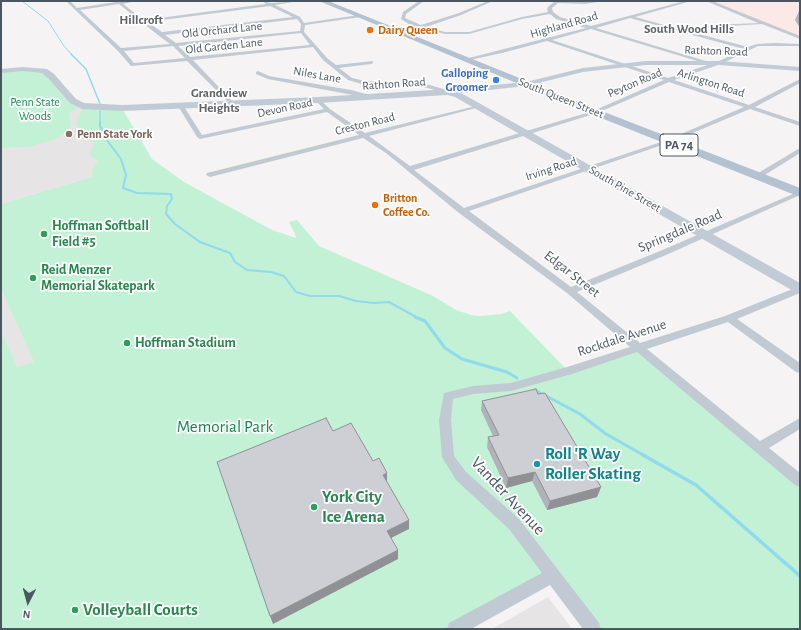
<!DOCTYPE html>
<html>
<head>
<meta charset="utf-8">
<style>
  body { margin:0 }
  #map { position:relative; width:801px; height:630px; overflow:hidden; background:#f5f3f3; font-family:"Alegreya Sans",sans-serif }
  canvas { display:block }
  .frame { position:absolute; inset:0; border:2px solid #4a5661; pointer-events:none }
  .north { position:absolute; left:8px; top:582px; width:40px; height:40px; -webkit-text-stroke:3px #fff; paint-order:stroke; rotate:186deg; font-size:11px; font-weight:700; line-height:16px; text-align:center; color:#4a5661 }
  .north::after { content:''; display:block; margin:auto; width:14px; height:18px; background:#4a5661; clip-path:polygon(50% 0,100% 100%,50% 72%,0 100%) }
</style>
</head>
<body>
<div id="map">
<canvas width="801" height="630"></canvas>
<div class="frame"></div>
<div class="north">N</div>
</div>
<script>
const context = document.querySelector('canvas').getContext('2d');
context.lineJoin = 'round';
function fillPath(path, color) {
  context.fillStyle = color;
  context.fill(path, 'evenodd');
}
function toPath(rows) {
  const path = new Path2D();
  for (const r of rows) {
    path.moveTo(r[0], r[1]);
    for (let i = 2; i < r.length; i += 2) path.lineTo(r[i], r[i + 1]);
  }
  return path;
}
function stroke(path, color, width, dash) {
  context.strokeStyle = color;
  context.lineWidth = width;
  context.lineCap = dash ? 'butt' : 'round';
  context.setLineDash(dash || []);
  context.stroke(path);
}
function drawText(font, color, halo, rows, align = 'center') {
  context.font = font + ' "Alegreya Sans",sans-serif';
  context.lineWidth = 3.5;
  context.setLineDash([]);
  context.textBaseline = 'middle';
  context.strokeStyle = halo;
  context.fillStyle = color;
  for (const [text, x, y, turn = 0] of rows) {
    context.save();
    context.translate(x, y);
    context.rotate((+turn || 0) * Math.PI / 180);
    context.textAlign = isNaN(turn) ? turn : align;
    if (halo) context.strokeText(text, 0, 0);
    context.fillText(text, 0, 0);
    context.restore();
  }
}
fillPath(toPath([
  [1,71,77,107,123,110,94,176,1,204],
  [1,290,34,362,17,368,1,331],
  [548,597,572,629,492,629]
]), '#e6e4e5');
fillPath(toPath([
  [708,1,800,1,800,37]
]), '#fce8e6');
fillPath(toPath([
  [23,69,44,71,82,106,69,112,69,118,71,123,71,127,60,136,53,140,28,147,1,148,1,71],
  [84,109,123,110,152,159,184,182,272,230,296,238,295,234,289,222,297,220,319,246,433,296,456,310,471,315,480,316,501,314,510,311,568,371,639,346,800,481,800,629,593,629,553,575,455,629,1,629,1,331,17,367,34,362,1,290,1,204,94,176,92,174,92,170,98,161,91,156,89,152,94,146,93,142,78,134,79,128,76,125,78,116]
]), '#c3f1d5');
stroke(toPath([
  [22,1,48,21,64,46,72,55]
]), '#90daee', 1);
stroke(toPath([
  [71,54,86,69,100,104],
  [100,111,100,123]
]), '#90daee', 1.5);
stroke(toPath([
  [100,122,100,126,107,140,121,159,126,175,123,188,137,193,171,194,172,199,167,206,166,214,175,224,200,242,230,253,235,262,247,270,271,272,284,276,296,292,310,296,339,296,356,301,374,303,389,302,418,318]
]), '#90daee', 2);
stroke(toPath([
  [415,317,425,321,445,348,462,359,507,372,517,378],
  [535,390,580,414,606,434,645,456]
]), '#90daee', 3);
stroke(toPath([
  [643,455,696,485,800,576]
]), '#90daee', 3.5);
fillPath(toPath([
  [66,1,70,1,77,8,116,2,115,1,136,1,123,4,144,20,266,4,262,1,271,3,299,1,275,5,300,17,304,23,359,15,361,17,305,25,304,32,327,58,336,65,373,61,373,63,371,64,339,68,352,78,365,81,420,82,453,92,450,94,420,86,365,85,348,80,323,60,313,47,193,60,234,103,234,105,232,106,187,61,131,66,118,51,66,1],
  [119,4,158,35,170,44,121,48,80,10,119,4],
  [270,6,293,17,162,32,147,22,270,6],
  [297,19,301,24,300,31,176,43,165,35,297,19],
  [301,33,310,45,190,57,178,46,301,33],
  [173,46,185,58,134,63,124,51,173,46],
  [419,1,424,1,406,14,405,18,421,25,459,13,488,1,493,1,461,15,426,27,445,32,469,32,522,17,548,12,547,10,548,7,555,1,604,1,585,4,558,3,552,8,553,12,560,17,591,26,685,1,691,1,635,17,686,31,713,25,758,23,706,1,712,1,800,36,800,39,762,24,713,27,691,32,748,47,757,44,774,43,800,44,800,46,758,46,721,64,674,80,749,105,800,79,800,83,755,107,800,122,800,126,750,109,671,142,469,211,571,287,660,251,800,191,800,195,666,255,577,292,640,343,725,316,800,286,800,293,737,319,800,363,800,373,796,372,728,322,647,349,760,441,800,418,800,429,769,448,800,473,800,487,795,485,637,352,572,374,511,391,473,394,453,399,451,420,454,456,466,472,519,519,599,623,601,629,583,629,550,585,471,629,447,629,449,623,542,573,509,529,456,480,442,457,439,420,444,393,473,386,511,383,567,367,630,347,567,293,459,213,386,153,363,138,210,177,206,175,207,173,359,135,327,112,200,139,197,137,178,106,183,105,202,135,324,109,315,100,318,98,330,109,365,133,480,105,480,107,369,136,410,166,593,111,664,80,547,41,502,53,465,61,465,59,586,28,556,19,550,14,522,19,469,34,445,34,412,26,401,19,403,12,419,1],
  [630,18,744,49,717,62,668,78,552,40,591,29,704,63,709,62,596,28,630,18],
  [669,82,744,107,667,140,464,208,414,170,597,113,669,82],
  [258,71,269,76,351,90,377,97,374,99,268,79,256,74,256,72,258,71],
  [800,148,800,153,760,178,754,178,753,176,800,148]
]), '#c1cad2');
fillPath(toPath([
  [646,61,719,61,800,67,800,71,719,65,646,65,583,72,526,86,461,93,800,283,800,294,795,292,455,97,447,95,318,103,122,111,82,109,70,103,48,78,42,73,23,71,1,73,1,69,23,67,47,69,54,74,76,99,84,103,122,105,318,97,450,89,526,82,583,68,646,61]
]), '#c1cbd6');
fillPath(toPath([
  [319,1,328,1,599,110,800,188,800,197,591,114,319,1]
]), '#b3c2d1');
fillPath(toPath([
  [799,11,800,11,800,28,795,20],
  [482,401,601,487,597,497,547,510,532,481,506,488,487,447,488,437,493,436,481,410]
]), '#b0b2b7');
fillPath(toPath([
  [535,472,532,481,506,488,508,478],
  [387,473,387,482,383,475],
  [601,487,597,497,547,510,550,501],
  [409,520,409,529,387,540,387,531],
  [398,550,398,559,273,624,270,616]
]), '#909195');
const building = toPath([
  [536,389,538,394,545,393,601,487,550,501,535,472,508,478,488,437,499,435,482,401,536,389],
  [326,418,333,431,351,423,373,461,379,458,387,473,383,475,409,520,387,531,398,550,270,616,217,462,326,418]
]);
fillPath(building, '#cdcfd5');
stroke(building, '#909195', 1);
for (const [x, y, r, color] of [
  [370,30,4,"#e8710a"],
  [496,80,4,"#3f7fe0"],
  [69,134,4,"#8d6e63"],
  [375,205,4,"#e8710a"],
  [44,234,4,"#2e9e5b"],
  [33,278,4,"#2e9e5b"],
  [127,343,4,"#2e9e5b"],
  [537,464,4,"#0f9aa8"],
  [314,507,4,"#2e9e5b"],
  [75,610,4,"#2e9e5b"]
]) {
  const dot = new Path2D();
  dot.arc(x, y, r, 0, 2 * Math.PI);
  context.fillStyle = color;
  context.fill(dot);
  stroke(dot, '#fff', 1.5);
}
drawText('12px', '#4a5661', '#fff', [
  ["Highland Road",564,25,-16],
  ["Old Orchard Lane",222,30,-6],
  ["Old Garden Lane",224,46,-6],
  ["Rathton Road",716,51,2],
  ["Niles Lane",317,75,10],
  ["Peyton Road",635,83,-23],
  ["Arlington Road",711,83,18],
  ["Rathton Road",394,84,-4],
  ["South Queen Street",561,98,22],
  ["Devon Road",285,108,-12],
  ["Creston Road",365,124,-14],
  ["Irving Road",551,169,-18],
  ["South Pine Street",625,189,30]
]);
drawText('bold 12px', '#c56008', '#fff', [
  ["Dairy Queen",378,30],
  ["Britton",383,198],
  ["Coffee Co.",383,212]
], 'left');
drawText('bold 12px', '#366cbe', '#fff', [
  ["Galloping",488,73],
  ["Groomer",488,87]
], 'right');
drawText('12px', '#17864f', '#fff', [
  ["Penn State",35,102],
  ["Woods",35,116]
]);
drawText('bold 12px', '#785e54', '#fff', [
  ["Penn State York",77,134]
], 'left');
drawText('bold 13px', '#5f6368', '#fff', [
  ["Hillcroft",141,20],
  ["South Wood Hills",689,29],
  ["Grandview",219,93],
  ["Heights",219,108]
]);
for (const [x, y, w] of [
  [679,145,38]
]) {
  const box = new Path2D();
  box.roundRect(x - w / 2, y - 11, w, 22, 3);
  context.fillStyle = '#fff';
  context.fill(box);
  stroke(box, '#4a5661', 1);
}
drawText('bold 13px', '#4a5661', null, [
  ["PA 74",679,145]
]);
drawText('bold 14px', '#27864d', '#fff', [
  ["Hoffman Softball",52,226],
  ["Field #5",52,242],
  ["Reid Menzer",41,270],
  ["Memorial Skatepark",41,286],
  ["Hoffman Stadium",135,343]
], 'left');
drawText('14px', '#4a5661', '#fff', [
  ["Springdale Road",680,231,-23],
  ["Edgar Street",572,274,38],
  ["Rockdale Avenue",622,338,-18]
]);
drawText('17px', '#17864f', '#fff', [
  ["Memorial Park",225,427]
]);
drawText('bold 17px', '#0d838f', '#fff', [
  ["Roll 'R Way",545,454],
  ["Roller Skating",545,474]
], 'left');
drawText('17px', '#4a5661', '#fff', [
  ["Vander Avenue",508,496,47]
]);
drawText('bold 17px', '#27864d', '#fff', [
  ["York City",322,497],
  ["Ice Arena",322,517],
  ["Volleyball Courts",83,610]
], 'left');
</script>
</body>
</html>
